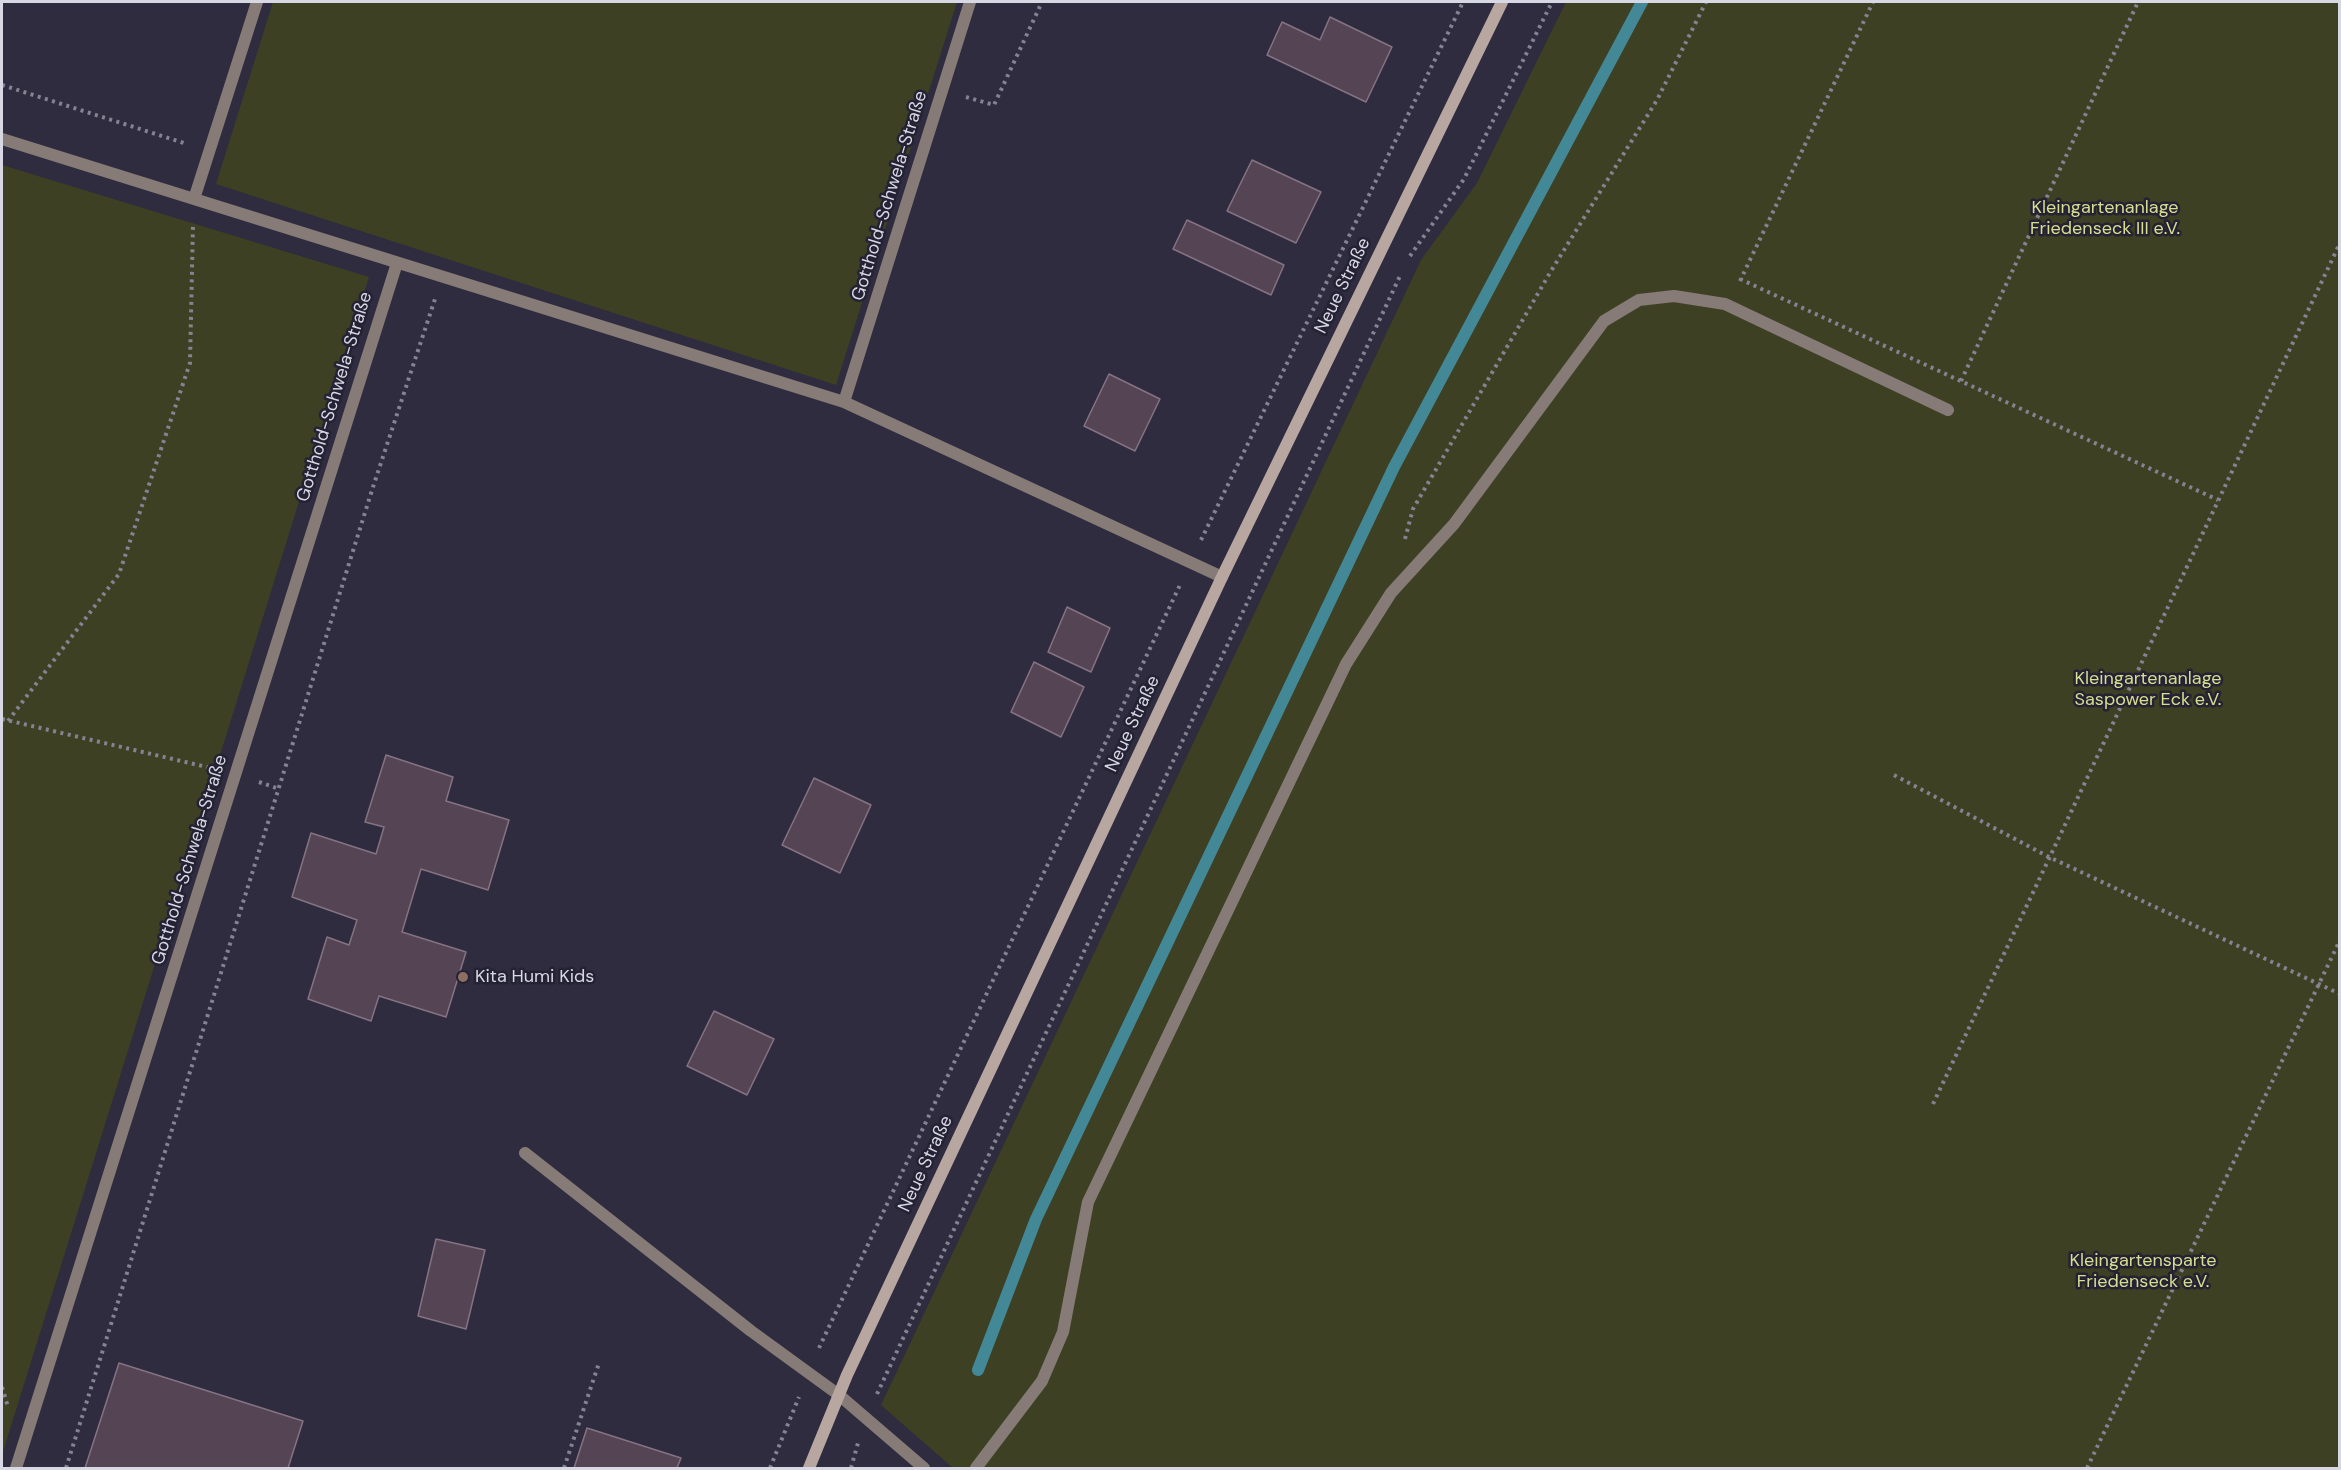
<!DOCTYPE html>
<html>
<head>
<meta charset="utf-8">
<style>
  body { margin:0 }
  #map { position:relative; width:2341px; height:1470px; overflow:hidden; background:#2e2c3e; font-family:"DM Sans",sans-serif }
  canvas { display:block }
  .frame { position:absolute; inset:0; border:3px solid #d8d8e4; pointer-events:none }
</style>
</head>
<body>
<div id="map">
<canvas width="2341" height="1470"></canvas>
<div class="frame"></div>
</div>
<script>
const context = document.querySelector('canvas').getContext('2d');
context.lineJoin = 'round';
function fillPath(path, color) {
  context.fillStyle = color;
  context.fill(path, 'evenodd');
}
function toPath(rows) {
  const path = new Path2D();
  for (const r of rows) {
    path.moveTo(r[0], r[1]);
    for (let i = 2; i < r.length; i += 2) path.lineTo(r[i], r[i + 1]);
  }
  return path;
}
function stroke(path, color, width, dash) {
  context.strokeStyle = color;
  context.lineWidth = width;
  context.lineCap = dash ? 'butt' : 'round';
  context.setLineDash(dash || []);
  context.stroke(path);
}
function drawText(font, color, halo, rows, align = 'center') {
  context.font = font + ' "DM Sans",sans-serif';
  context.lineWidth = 5;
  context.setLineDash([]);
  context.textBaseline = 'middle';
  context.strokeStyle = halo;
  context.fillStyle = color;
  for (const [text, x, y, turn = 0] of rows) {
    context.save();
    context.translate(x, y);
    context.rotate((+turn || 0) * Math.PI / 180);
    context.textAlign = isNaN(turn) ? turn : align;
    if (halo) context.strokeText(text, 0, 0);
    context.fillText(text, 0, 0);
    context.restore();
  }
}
fillPath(toPath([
  [273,2,957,2,836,385,216,184],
  [1566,2,2339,2,2339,1468,953,1468,881,1405,1421,260,1477,183],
  [2,165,369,277,2,1455]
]), '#3e4023');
stroke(toPath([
  [978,1370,1036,1219,1394,467,1642,2]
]), '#438897', 12);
const building = toPath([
  [1330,17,1392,47,1366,102,1267,55,1282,22,1320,40,1330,17],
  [1252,160,1321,192,1296,243,1227,211,1252,160],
  [1187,220,1284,265,1271,295,1173,249,1187,220],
  [1109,374,1160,399,1135,451,1084,426,1109,374],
  [1067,607,1110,628,1091,672,1048,652,1067,607],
  [1034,662,1084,687,1061,737,1011,712,1034,662],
  [386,755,453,777,446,801,509,820,488,890,421,869,402,932,466,952,446,1017,379,996,371,1021,308,999,327,937,349,945,357,920,292,897,311,833,376,854,384,827,365,822,386,755],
  [814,778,871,805,840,873,782,845,814,778],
  [714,1011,774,1039,747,1095,687,1066,714,1011],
  [436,1239,485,1250,466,1329,418,1316,436,1239],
  [119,1363,303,1421,288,1468,85,1468,119,1363],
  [587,1428,681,1458,677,1468,574,1468,587,1428]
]);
fillPath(building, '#554554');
stroke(building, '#857384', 1.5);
stroke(toPath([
  [2,85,187,144],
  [966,97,994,105,1042,2],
  [1410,256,1464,179,1552,2],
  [1740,279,2218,500],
  [1740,281,1873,2],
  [1961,381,2138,2],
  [1405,539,1413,509,1551,271,1657,100,1706,2],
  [1201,540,1463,2],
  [2,719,211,768],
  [8,721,119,574,190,363,193,224],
  [1894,775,2049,857,2340,994],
  [259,782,279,789],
  [1933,1104,2340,243],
  [819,1348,1180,585],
  [2,1387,8,1407],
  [877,1394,1400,276],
  [66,1468,373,487,435,299],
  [564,1468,599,1363],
  [770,1468,799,1397],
  [851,1468,858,1443],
  [2087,1468,2340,940]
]), '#848392', 4, [3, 4.5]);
stroke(toPath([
  [525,1153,751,1331,839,1395,924,1468],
  [976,1468,1042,1381,1063,1332,1088,1202,1346,664,1391,593,1454,524,1604,321,1639,300,1674,296,1725,304,1948,410]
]), '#867b77', 12);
stroke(toPath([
  [2,139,844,402,1222,577],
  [194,199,257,2],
  [844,402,970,2],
  [16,1468,397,263]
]), '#867b77', 12);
stroke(toPath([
  [809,1468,847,1375,1222,577,1502,2]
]), '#b8a6a0', 12);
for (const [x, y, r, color] of [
  [463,977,6,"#8d6e63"]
]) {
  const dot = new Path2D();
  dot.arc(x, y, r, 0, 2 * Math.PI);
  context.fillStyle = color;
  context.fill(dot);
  stroke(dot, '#242234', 2);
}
drawText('18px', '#d8d8e4', '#242234', [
  ["Gotthold-Schwela-Straße",890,196,-73],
  ["Neue Straße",1343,286,-64],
  ["Gotthold-Schwela-Straße",335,397,-73],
  ["Neue Straße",1133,724,-65],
  ["Gotthold-Schwela-Straße",190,860,-73],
  ["Neue Straße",926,1164,-65]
]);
drawText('18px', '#d7de8d', '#242234', [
  ["Kleingartenanlage",2105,208],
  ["Friedenseck III e.V.",2105,229],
  ["Kleingartenanlage",2148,679],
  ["Saspower Eck e.V.",2148,700],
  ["Kleingartensparte",2143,1261],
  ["Friedenseck e.V.",2143,1282]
]);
drawText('18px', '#d8d8e4', '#242234', [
  ["Kita Humi Kids",475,977]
], 'left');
</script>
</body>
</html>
